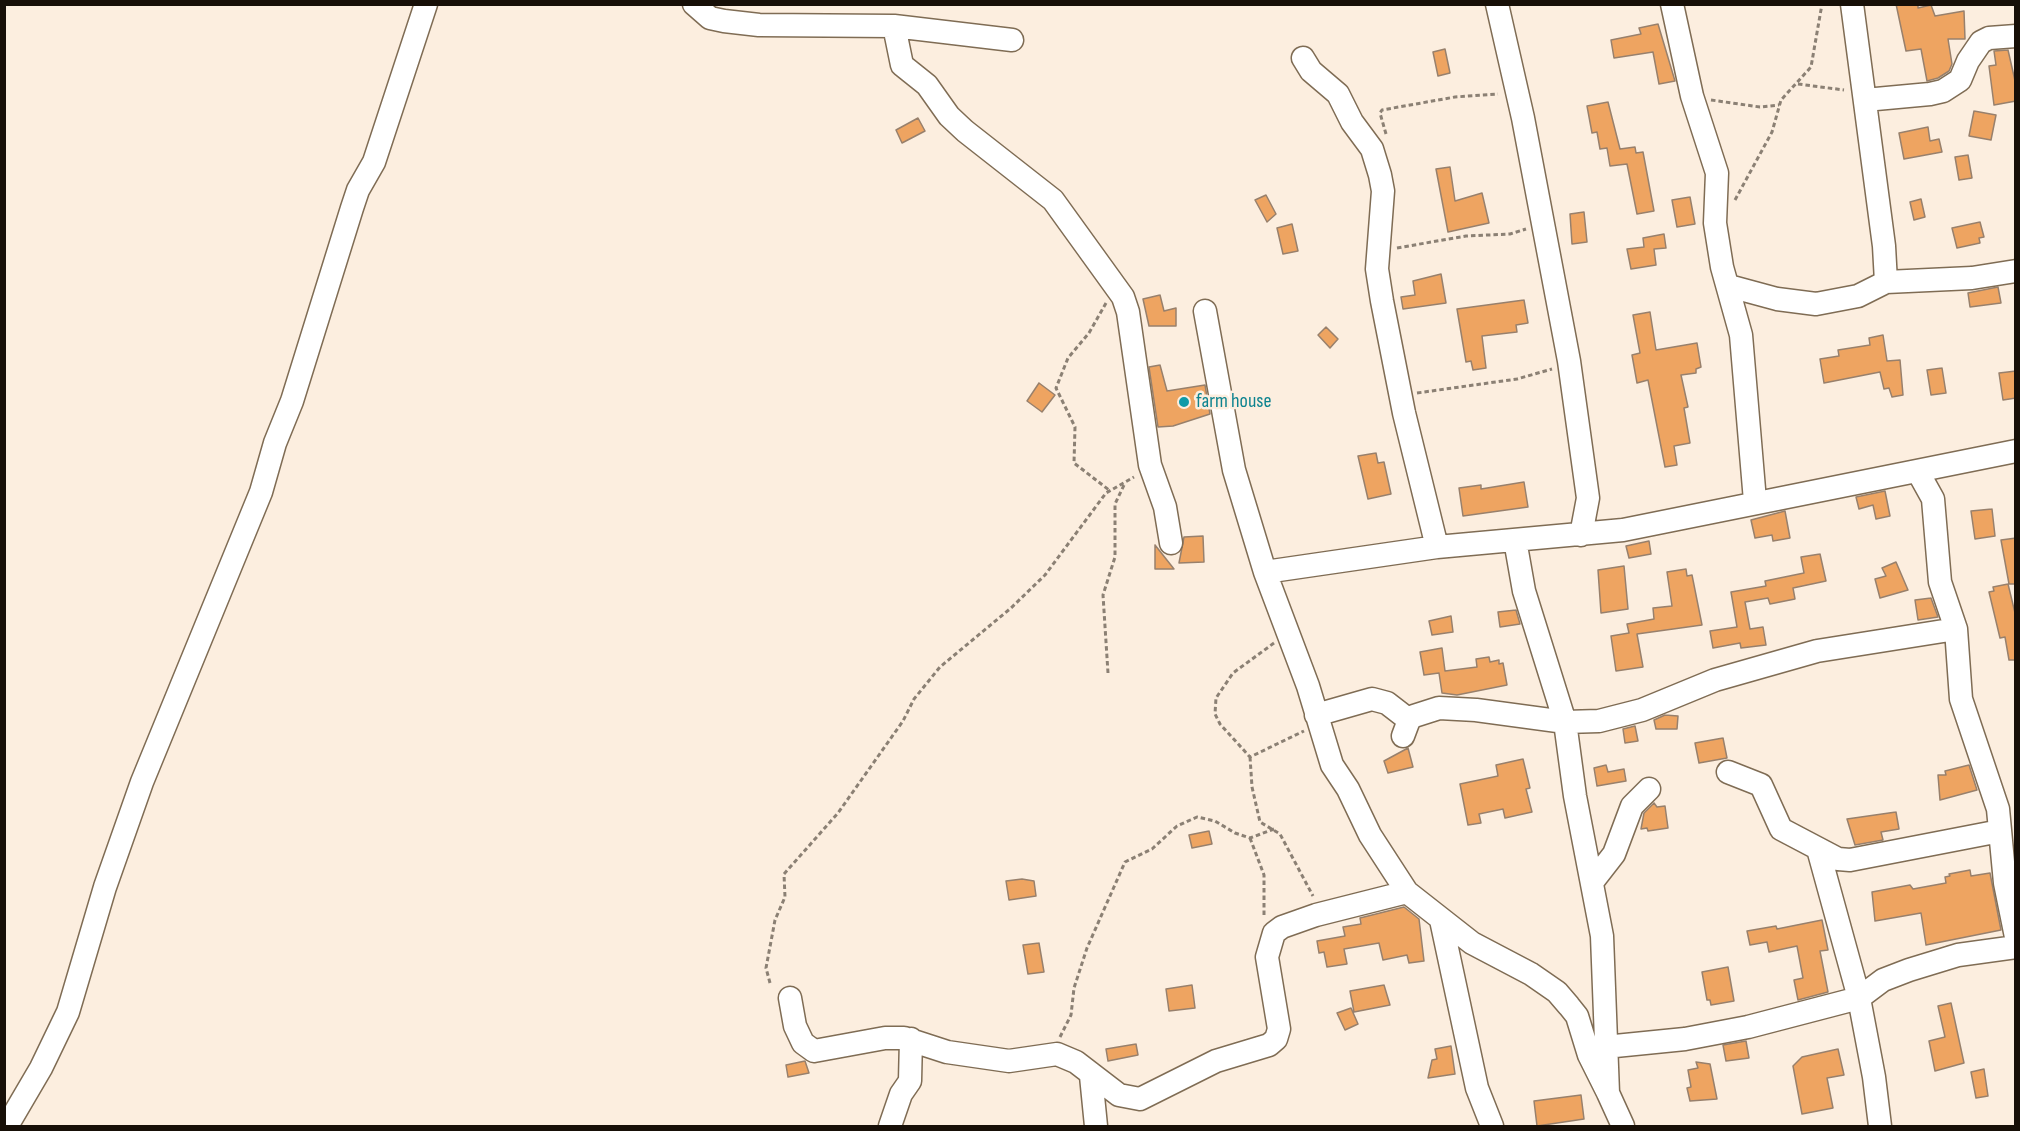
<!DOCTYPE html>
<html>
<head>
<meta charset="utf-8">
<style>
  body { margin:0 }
  #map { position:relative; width:2020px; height:1131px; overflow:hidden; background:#fceedf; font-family:"Sofia Sans Condensed",sans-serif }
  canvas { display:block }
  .frame { position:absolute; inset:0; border:6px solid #170f07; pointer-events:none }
</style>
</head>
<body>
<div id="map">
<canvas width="2020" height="1131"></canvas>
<div class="frame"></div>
</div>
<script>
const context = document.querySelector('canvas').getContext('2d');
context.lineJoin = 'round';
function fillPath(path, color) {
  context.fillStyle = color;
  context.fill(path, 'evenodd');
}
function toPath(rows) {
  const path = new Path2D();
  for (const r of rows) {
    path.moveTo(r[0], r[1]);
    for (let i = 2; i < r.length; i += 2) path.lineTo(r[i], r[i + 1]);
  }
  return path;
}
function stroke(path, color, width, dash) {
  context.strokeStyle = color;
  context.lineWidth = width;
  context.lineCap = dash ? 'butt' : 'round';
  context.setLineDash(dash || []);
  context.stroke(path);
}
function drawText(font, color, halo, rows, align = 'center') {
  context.font = font + ' "Sofia Sans Condensed",sans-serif';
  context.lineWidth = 5;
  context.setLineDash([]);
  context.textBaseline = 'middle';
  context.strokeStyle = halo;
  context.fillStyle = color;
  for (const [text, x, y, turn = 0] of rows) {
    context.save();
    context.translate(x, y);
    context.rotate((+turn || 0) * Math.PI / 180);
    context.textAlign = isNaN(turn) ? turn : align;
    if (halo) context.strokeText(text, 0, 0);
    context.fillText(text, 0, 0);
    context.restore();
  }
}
const building = toPath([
  [1896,4,1918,4,1918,8,1931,5,1935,16,1964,11,1965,39,1948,39,1952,64,1949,71,1938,78,1927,81,1921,49,1906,51,1896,4],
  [1658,24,1675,81,1659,84,1653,52,1614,58,1611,40,1641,34,1639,28,1658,24],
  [1445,49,1450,73,1438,76,1433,52,1445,49],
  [2008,50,2016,85,2016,101,1994,105,1989,66,1996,65,1994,51,2008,50],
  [1608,102,1620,149,1635,147,1636,153,1643,152,1654,211,1637,214,1627,164,1610,166,1607,148,1600,149,1597,132,1592,133,1587,106,1608,102],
  [1974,111,1996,115,1991,140,1969,136,1974,111],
  [918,118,925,131,902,143,896,130,918,118],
  [1928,127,1930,141,1939,139,1942,152,1904,159,1899,133,1928,127],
  [1968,155,1972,178,1959,180,1955,157,1968,155],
  [1450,167,1455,201,1482,193,1489,223,1448,232,1436,169,1450,167],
  [1266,195,1276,214,1267,222,1255,200,1266,195],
  [1690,197,1695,224,1677,227,1672,200,1690,197],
  [1921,199,1925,217,1914,220,1910,202,1921,199],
  [1584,212,1587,242,1572,244,1570,214,1584,212],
  [1980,222,1984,237,1979,238,1980,243,1957,248,1952,228,1980,222],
  [1292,224,1298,251,1283,254,1277,228,1292,224],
  [1664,234,1666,248,1654,249,1656,265,1631,269,1627,249,1644,247,1643,238,1664,234],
  [1441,274,1446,303,1403,309,1401,297,1415,295,1413,281,1441,274],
  [1998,287,2001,303,1970,307,1968,293,1998,287],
  [1160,295,1164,311,1176,308,1176,326,1149,326,1143,299,1160,295],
  [1524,300,1528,323,1516,325,1517,332,1482,336,1486,368,1473,370,1471,361,1466,362,1457,309,1524,300],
  [1650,312,1656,350,1697,343,1701,367,1696,369,1696,373,1681,375,1688,407,1684,408,1690,443,1674,446,1677,465,1665,467,1648,380,1637,383,1632,355,1640,353,1633,315,1650,312],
  [1326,327,1338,339,1330,348,1318,335,1326,327],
  [1883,335,1887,361,1900,360,1903,395,1892,397,1889,388,1884,389,1880,372,1824,383,1820,359,1839,356,1838,350,1870,345,1869,338,1883,335],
  [1160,365,1167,391,1205,385,1210,414,1173,426,1158,427,1149,367,1160,365],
  [1942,368,1946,393,1931,395,1927,370,1942,368],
  [2016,371,2016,398,2003,400,1999,373,2016,371],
  [1039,383,1055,395,1042,412,1027,401,1039,383],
  [1376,453,1378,463,1384,462,1391,494,1368,499,1358,456,1376,453],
  [1524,482,1528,507,1463,516,1459,488,1481,485,1481,489,1524,482],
  [1885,491,1890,516,1876,519,1873,505,1859,509,1856,497,1885,491],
  [1992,509,1995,536,1975,539,1971,511,1992,509],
  [1785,511,1790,538,1773,541,1772,535,1755,538,1751,520,1785,511],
  [1203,536,1204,562,1179,563,1184,537,1203,536],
  [2016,538,2016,584,2009,584,2001,540,2016,538],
  [1649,541,1651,554,1629,558,1626,546,1649,541],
  [1155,545,1174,569,1155,569,1155,545],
  [1820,554,1826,581,1793,588,1795,599,1770,604,1768,598,1745,602,1750,629,1763,627,1766,645,1741,648,1740,643,1713,648,1710,631,1737,627,1731,592,1766,586,1765,581,1804,573,1801,557,1820,554],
  [1896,562,1908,590,1880,598,1875,579,1886,576,1882,568,1896,562],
  [1624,566,1628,609,1601,613,1598,570,1624,566],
  [1686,569,1687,576,1692,575,1702,625,1637,634,1643,667,1616,671,1611,636,1629,633,1627,624,1654,619,1653,608,1672,606,1667,572,1686,569],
  [2008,584,2016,617,2016,660,2009,660,2005,637,2000,638,1989,592,1994,591,1993,587,2008,584],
  [1931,598,1938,617,1918,620,1915,600,1931,598],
  [1516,610,1520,624,1500,627,1498,612,1516,610],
  [1451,616,1453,632,1432,635,1429,621,1451,616],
  [1442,648,1445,671,1477,667,1476,659,1489,657,1490,662,1499,660,1499,664,1503,663,1507,685,1457,695,1442,693,1439,673,1424,675,1420,652,1442,648],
  [1665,715,1678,716,1677,729,1656,729,1654,720,1665,715],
  [1635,726,1638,741,1625,743,1623,729,1635,726],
  [1723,738,1727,758,1699,763,1695,743,1723,738],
  [1408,748,1413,767,1388,773,1384,761,1408,748],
  [1523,759,1530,788,1526,789,1532,812,1505,818,1503,809,1479,814,1481,823,1468,825,1460,784,1498,776,1496,765,1523,759],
  [1606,765,1608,772,1624,769,1626,781,1597,786,1594,768,1606,765],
  [1969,765,1977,790,1940,800,1938,775,1946,775,1945,771,1969,765],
  [1654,803,1657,807,1665,806,1668,828,1648,831,1647,828,1641,829,1644,813,1654,803],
  [1896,812,1899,829,1881,832,1883,840,1855,845,1847,819,1896,812],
  [1209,831,1212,844,1192,848,1189,835,1209,831],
  [1970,870,1971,876,1990,873,2001,930,1926,945,1921,913,1875,921,1872,892,1910,885,1913,889,1946,883,1945,877,1950,876,1949,874,1970,870],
  [1022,879,1034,881,1036,896,1009,900,1006,881,1022,879],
  [1404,907,1419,919,1424,961,1409,963,1407,955,1383,960,1379,943,1344,949,1347,964,1327,967,1324,952,1319,953,1317,941,1345,936,1343,927,1361,924,1360,918,1404,907],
  [1822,920,1828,950,1820,951,1828,992,1798,1000,1794,980,1803,978,1797,946,1769,952,1767,942,1750,945,1747,931,1776,926,1777,929,1822,920],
  [1039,943,1044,972,1028,974,1023,945,1039,943],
  [1728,967,1734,1001,1711,1005,1710,1000,1707,1000,1702,972,1728,967],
  [1192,985,1195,1008,1169,1011,1166,989,1192,985],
  [1384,985,1390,1005,1354,1012,1350,991,1384,985],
  [1951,1003,1964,1063,1935,1071,1929,1041,1945,1037,1938,1006,1951,1003],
  [1351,1008,1358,1024,1345,1030,1337,1013,1351,1008],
  [1746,1041,1749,1058,1726,1061,1723,1045,1746,1041],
  [1136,1044,1138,1055,1108,1061,1106,1049,1136,1044],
  [1451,1046,1455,1074,1428,1078,1432,1060,1437,1059,1435,1049,1451,1046],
  [1838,1049,1844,1075,1827,1078,1833,1108,1802,1114,1793,1066,1802,1057,1838,1049],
  [805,1061,809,1073,788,1077,786,1065,805,1061],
  [1696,1062,1710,1064,1717,1099,1690,1101,1687,1088,1691,1087,1688,1070,1698,1068,1696,1062],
  [1984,1069,1988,1096,1976,1098,1971,1072,1984,1069],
  [1581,1095,1584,1119,1537,1126,1534,1101,1581,1095]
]);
fillPath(building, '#eea461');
stroke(building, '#98806c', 1.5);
const minor = toPath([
  [694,4,710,18,724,21,759,25,894,26,1012,40],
  [1497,4,1523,118,1569,361,1588,498,1581,535],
  [1672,4,1692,96,1717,173,1715,223,1722,267,1741,335,1755,501],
  [1852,4,1884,246,1886,282],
  [894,26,902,65,927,85,949,116,965,131,1053,200,1123,297,1128,312,1150,465,1165,507,1171,543],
  [1303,58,1311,71,1338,94,1352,122,1372,149,1380,175,1383,191,1377,269,1382,301,1404,413,1437,547],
  [1865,100,1930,94,1943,91,1960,80,1968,61,1981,42,1989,38,2016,36],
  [1729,286,1777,299,1816,304,1858,296,1886,282,1972,278,2016,271],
  [1205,311,1234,470,1265,572,1308,686,1332,765,1348,789,1370,835,1407,892,1472,943,1531,974,1557,992,1569,1006,1577,1016,1589,1055,1608,1093],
  [1918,472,1933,499,1940,582,1956,629,1961,699,1998,809,2005,883,2016,937],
  [1515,540,1524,591,1565,722,1575,796,1602,936,1608,1093,1623,1126],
  [1265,572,1437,547,1623,530,2016,451],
  [1316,715,1372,699,1387,703,1409,720],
  [1403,736,1409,720,1414,716,1439,708,1476,710,1565,722,1599,721,1642,710,1715,680,1817,651,1956,629],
  [1728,772,1761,785,1781,829,1838,859,1850,860,2000,831],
  [1818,849,1859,998,1874,1077,1880,1126],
  [1593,881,1614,854,1632,806,1649,789],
  [1441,920,1477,1088,1492,1126],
  [790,998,795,1026,803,1043,814,1051,885,1038,904,1038,947,1052,1009,1061,1057,1054,1076,1062,1119,1095,1140,1099,1216,1061,1269,1045,1276,1039,1279,1029,1267,957,1274,933,1282,927,1316,915,1407,892],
  [1605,1047,1685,1039,1748,1027,1859,998,1883,980,1909,970,1958,955,2016,947],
  [1091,1076,1096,1126],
  [7,1126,41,1068,68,1012,105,887,142,782,261,492,275,443,292,401,352,208,358,190,374,162,426,4],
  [890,1126,901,1094,910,1081,911,1039]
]);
stroke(minor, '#7f6c54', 25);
stroke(toPath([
  [1798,84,1844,90],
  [1711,100,1760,107,1779,105],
  [1386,134,1380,113,1382,110,1455,97,1498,94],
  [1735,200,1772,132,1781,100,1811,67,1822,4],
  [1397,248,1466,236,1510,234,1526,229],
  [1106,303,1089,333,1068,358,1056,388,1075,427,1074,463,1109,490],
  [1417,393,1517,379,1552,369],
  [1274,643,1233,673,1216,698,1215,714,1220,724,1250,757,1304,731],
  [1108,673,1103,595,1115,557,1115,504,1124,485],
  [1250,757,1252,787,1260,822,1280,834,1313,896],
  [1250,838,1264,875,1264,917],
  [770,983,766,968,775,920,785,897,784,874,838,813,903,721,914,699,940,667,1011,608,1045,575,1106,493,1134,477],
  [1060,1037,1071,1015,1074,988,1087,948,1125,862,1152,849,1177,826,1197,817,1215,821,1235,833,1250,838,1274,829]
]), '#8b8074', 3, [4.5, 3]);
stroke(minor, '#fff', 22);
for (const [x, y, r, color] of [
  [1184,402,6,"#0f9aa8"]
]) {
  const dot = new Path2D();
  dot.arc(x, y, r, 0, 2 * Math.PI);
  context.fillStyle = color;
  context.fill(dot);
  stroke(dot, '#fceedf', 2);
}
drawText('20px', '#0d838f', '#fceedf', [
  ["farm house",1196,402]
], 'left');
</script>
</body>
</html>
